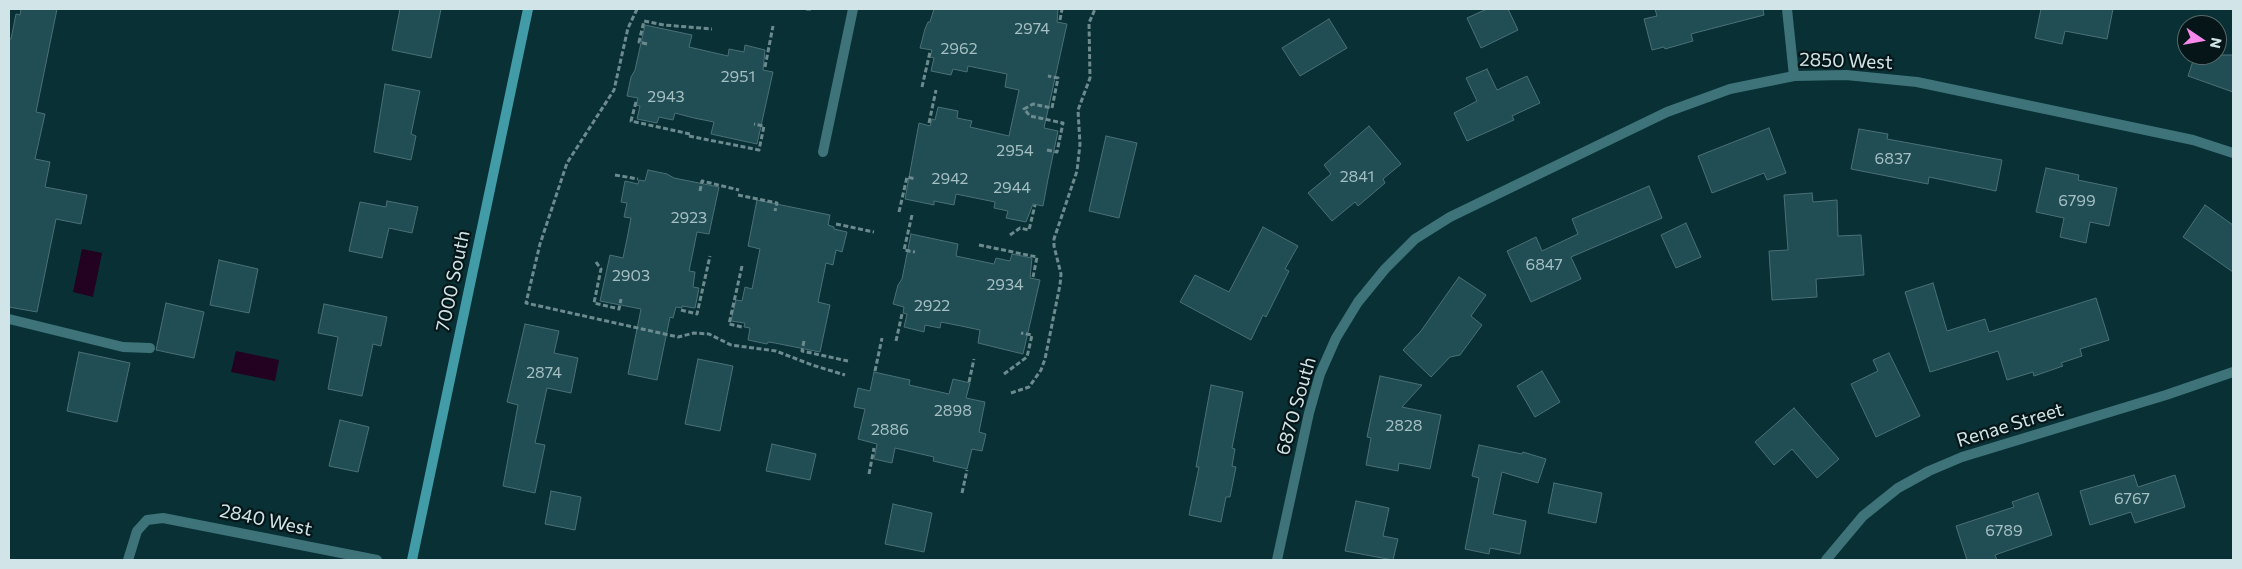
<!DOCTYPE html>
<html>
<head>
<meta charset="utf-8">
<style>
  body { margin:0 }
  #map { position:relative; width:2242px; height:569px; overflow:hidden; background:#083035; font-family:Commissioner,sans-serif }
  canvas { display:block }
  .frame { position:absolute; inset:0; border:10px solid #d1e5e8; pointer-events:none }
  .north { position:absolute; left:2177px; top:15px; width:50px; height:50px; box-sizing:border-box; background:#061618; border:1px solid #57696b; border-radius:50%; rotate:102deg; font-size:14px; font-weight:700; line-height:20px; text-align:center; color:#d1e5e8 }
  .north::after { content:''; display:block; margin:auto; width:18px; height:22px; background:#f888ea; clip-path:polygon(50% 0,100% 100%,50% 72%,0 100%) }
</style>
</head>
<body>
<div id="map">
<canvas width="2242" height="569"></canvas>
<div class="frame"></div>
<div class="north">N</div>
</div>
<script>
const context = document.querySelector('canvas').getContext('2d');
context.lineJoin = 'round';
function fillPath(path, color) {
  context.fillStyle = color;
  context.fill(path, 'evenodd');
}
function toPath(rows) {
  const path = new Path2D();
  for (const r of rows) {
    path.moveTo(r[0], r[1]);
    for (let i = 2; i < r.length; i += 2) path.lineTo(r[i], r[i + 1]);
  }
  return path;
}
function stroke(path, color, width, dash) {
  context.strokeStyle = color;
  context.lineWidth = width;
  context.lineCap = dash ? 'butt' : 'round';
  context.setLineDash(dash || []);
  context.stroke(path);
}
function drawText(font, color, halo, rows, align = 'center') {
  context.font = font + ' Commissioner,sans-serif';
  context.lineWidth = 4.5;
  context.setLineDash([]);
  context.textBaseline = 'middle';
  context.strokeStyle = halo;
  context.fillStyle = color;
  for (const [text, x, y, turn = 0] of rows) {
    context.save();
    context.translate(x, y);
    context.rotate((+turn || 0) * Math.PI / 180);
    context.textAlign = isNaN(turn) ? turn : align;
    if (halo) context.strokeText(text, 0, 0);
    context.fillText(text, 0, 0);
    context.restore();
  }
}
fillPath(toPath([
  [82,249,102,253,93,297,73,292],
  [236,351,279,360,275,381,231,372]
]), '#230120');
const building = toPath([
  [21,9,57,9,36,112,45,114,35,159,50,162,45,187,87,195,81,224,56,219,37,312,9,307,9,38,11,39,16,14,20,15,21,9],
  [400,9,441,9,431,58,392,50,400,9],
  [934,9,1058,9,1057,22,1067,24,1044,128,1058,131,1048,179,1043,206,1033,204,1026,222,1006,218,1008,211,994,208,995,202,956,194,954,205,934,201,934,205,905,199,919,123,930,126,932,119,935,120,938,107,958,111,957,118,972,121,970,127,1009,136,1019,90,1005,87,1007,74,968,66,967,72,953,69,951,75,931,71,934,58,930,57,932,50,920,48,925,29,928,22,930,22,934,9],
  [1487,9,1508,9,1518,30,1481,48,1467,18,1487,9],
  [1655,9,1763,9,1764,15,1691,34,1693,41,1665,49,1664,47,1652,50,1644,19,1657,16,1655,9],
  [2041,9,2113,9,2107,39,2065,31,2062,44,2035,38,2041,9],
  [1329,19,1347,48,1300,76,1282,48,1329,19],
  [645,25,692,35,689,47,728,56,729,49,744,52,745,45,765,50,763,70,773,72,757,144,711,134,714,122,694,118,675,113,673,120,659,117,657,123,637,119,640,106,636,105,638,98,627,96,631,77,635,70,645,25],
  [2195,55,2233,55,2233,92,2188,76,2195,55],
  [1487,69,1497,90,1527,76,1540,103,1512,116,1514,120,1467,141,1454,113,1477,101,1466,78,1487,69],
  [385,84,420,91,411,134,416,136,411,160,374,152,385,84],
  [1369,126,1401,164,1383,179,1385,183,1358,206,1355,202,1332,221,1308,193,1331,174,1324,165,1369,126],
  [1769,128,1786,173,1767,180,1764,173,1712,193,1698,156,1769,128],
  [1859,129,1888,134,1887,139,2002,160,1996,191,1929,177,1928,184,1851,169,1859,129],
  [1106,136,1137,143,1119,218,1089,211,1106,136],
  [2046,168,2079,175,2078,180,2117,188,2109,226,2090,222,2086,243,2060,237,2064,218,2036,212,2046,168],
  [648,170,667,174,674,178,719,187,709,234,697,232,693,252,689,271,695,272,693,287,699,288,695,308,682,306,682,308,676,307,673,318,670,317,657,380,628,374,641,309,600,301,610,255,623,258,627,239,631,218,624,217,627,203,621,202,625,181,638,184,639,180,645,181,648,170],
  [1649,186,1662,218,1571,257,1581,279,1531,302,1507,251,1536,237,1542,251,1578,234,1572,219,1649,186],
  [1812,193,1813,202,1837,200,1838,236,1861,235,1864,275,1816,279,1817,297,1772,300,1769,251,1788,250,1784,195,1812,193],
  [757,200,830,215,828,225,834,227,834,229,847,232,842,252,836,250,833,265,826,263,818,302,830,305,820,352,775,343,768,342,767,344,748,340,750,328,744,327,745,323,731,321,736,300,742,301,745,287,752,289,760,249,748,246,757,200],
  [387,201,418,207,412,233,389,228,382,258,349,251,360,202,386,207,387,201],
  [2205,205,2233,225,2233,272,2183,237,2205,205],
  [1686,223,1701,257,1676,268,1661,235,1686,223],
  [1263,227,1298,246,1285,269,1289,271,1266,317,1263,315,1251,340,1180,302,1195,275,1229,292,1263,227],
  [911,234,958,244,956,256,994,264,996,258,1010,261,1012,254,1032,258,1030,278,1040,280,1023,354,978,343,980,330,961,326,941,322,940,328,925,325,924,332,904,327,907,314,903,313,904,307,893,304,898,285,902,279,911,234],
  [219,260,258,269,249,313,210,305,219,260],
  [1459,277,1486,295,1471,316,1482,325,1460,355,1450,357,1431,377,1403,350,1421,331,1459,277],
  [1933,283,1947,331,1985,319,1989,332,2096,298,2109,340,2080,349,2082,356,2061,363,2063,366,2034,376,2033,372,2007,380,1998,351,1930,372,1905,292,1933,283],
  [166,303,204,312,194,358,156,350,166,303],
  [324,304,387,317,381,346,373,344,362,396,328,389,338,337,318,333,324,304],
  [525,324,559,331,554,353,578,358,571,393,547,388,535,443,545,445,535,493,503,486,518,405,507,402,525,324],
  [79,352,130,363,117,422,67,411,79,352],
  [1889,353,1920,416,1876,437,1851,384,1878,371,1873,360,1889,353],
  [698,359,733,366,720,431,685,424,698,359],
  [1542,371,1560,402,1535,417,1517,386,1542,371],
  [874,372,910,380,909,385,949,394,953,379,970,383,966,398,985,402,979,432,986,434,982,451,972,449,967,469,933,461,934,457,895,448,892,463,874,459,877,444,858,439,865,409,854,407,858,388,870,391,874,372],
  [1380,376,1422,385,1402,407,1441,415,1430,469,1399,463,1398,471,1366,465,1371,438,1367,437,1380,376],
  [1211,385,1243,392,1232,448,1235,449,1232,466,1236,467,1230,497,1226,497,1221,522,1189,515,1199,467,1196,467,1211,385],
  [1794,408,1839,459,1817,478,1792,449,1774,465,1755,442,1794,408],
  [340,420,369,427,358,472,329,466,340,420],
  [772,444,816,454,810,480,766,471,772,444],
  [1479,445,1522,454,1523,452,1546,459,1538,483,1502,472,1493,514,1526,521,1520,554,1490,548,1489,554,1465,549,1479,478,1472,476,1479,445],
  [2134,475,2138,487,2175,475,2185,507,2135,523,2131,512,2090,525,2080,491,2134,475],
  [1554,483,1602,493,1596,523,1548,513,1554,483],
  [551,491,581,497,575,530,545,524,551,491],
  [2038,493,2052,535,1995,555,1997,560,1967,560,1956,526,2014,507,2012,502,2038,493],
  [1356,501,1389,508,1383,536,1398,539,1393,560,1345,551,1356,501],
  [893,504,932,513,924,552,885,544,893,504]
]);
fillPath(building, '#204e54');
stroke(building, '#4b7076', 1);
stroke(toPath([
  [637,9,628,28,614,90,567,163,540,244,526,303,678,337,694,333,709,334,731,345,776,351,812,365,845,375],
  [806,9,811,9],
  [1060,20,1062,9],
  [647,44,639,42,644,21,664,25,712,29],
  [765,67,773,26],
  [922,87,930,52],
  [636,102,631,121,690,134],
  [929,123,936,90],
  [689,136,759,150,764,126,754,124],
  [1047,150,1057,152,1063,123,1030,116,1024,109,1033,104,1052,108,1058,78,1048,76],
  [615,175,638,179],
  [700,191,702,181,739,190],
  [738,195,777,203,775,211],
  [899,212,907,177,916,179],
  [912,215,904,250,915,252],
  [836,224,874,232],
  [1010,235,1020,228,1029,230,1035,205],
  [979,245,1037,257,1033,277],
  [596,262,601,269,594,303,619,309,621,299],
  [742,266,729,324,742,327],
  [681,310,697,314,710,256],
  [804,341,802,351,848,361],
  [896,341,902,314],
  [875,371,882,338],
  [1004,374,1027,357,1032,335,1021,333],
  [969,382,974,359],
  [1011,393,1029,387,1041,370,1045,359,1060,285,1061,274,1054,246,1054,239,1077,171,1080,144,1078,110,1090,78,1089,23,1095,9],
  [869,474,874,448],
  [962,493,967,470]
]), '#6d8b8f', 3, [5, 2.5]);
stroke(toPath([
  [9,319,123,347,150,348]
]), '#3e737a', 10);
stroke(toPath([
  [1787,9,1794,76],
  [823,152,853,9],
  [128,560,137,531,147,520,163,518,377,560],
  [1277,560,1309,413,1320,374,1336,338,1358,302,1385,269,1415,239,1450,217,1667,112,1730,89,1794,76,1846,75,1917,82,2193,140,2233,153],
  [1826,560,1863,516,1898,488,1929,471,1962,457,2166,395,2233,372]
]), '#3e737a', 10);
stroke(toPath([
  [412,560,528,9]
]), '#419ca8', 10);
drawText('16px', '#a5bfc3', null, [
  ["2974",1032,29],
  ["2962",959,49],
  ["2951",738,77],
  ["2943",666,97],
  ["2954",1015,151],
  ["6837",1893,159],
  ["2841",1357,177],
  ["2942",950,179],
  ["2944",1012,188],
  ["6799",2077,201],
  ["2923",689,218],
  ["6847",1544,265],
  ["2903",631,276],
  ["2934",1005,285],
  ["2922",932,306],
  ["2874",544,373],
  ["2898",953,411],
  ["2828",1404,426],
  ["2886",890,430],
  ["6767",2132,499],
  ["6789",2004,531]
]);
drawText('19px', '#d1e5e8', '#061618', [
  ["2850 West",1846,61,2],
  ["7000 South",453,281,-78],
  ["6870 South",1296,406,-74],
  ["Renae Street",2010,425,-17],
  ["2840 West",266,520,12]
]);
</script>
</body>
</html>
